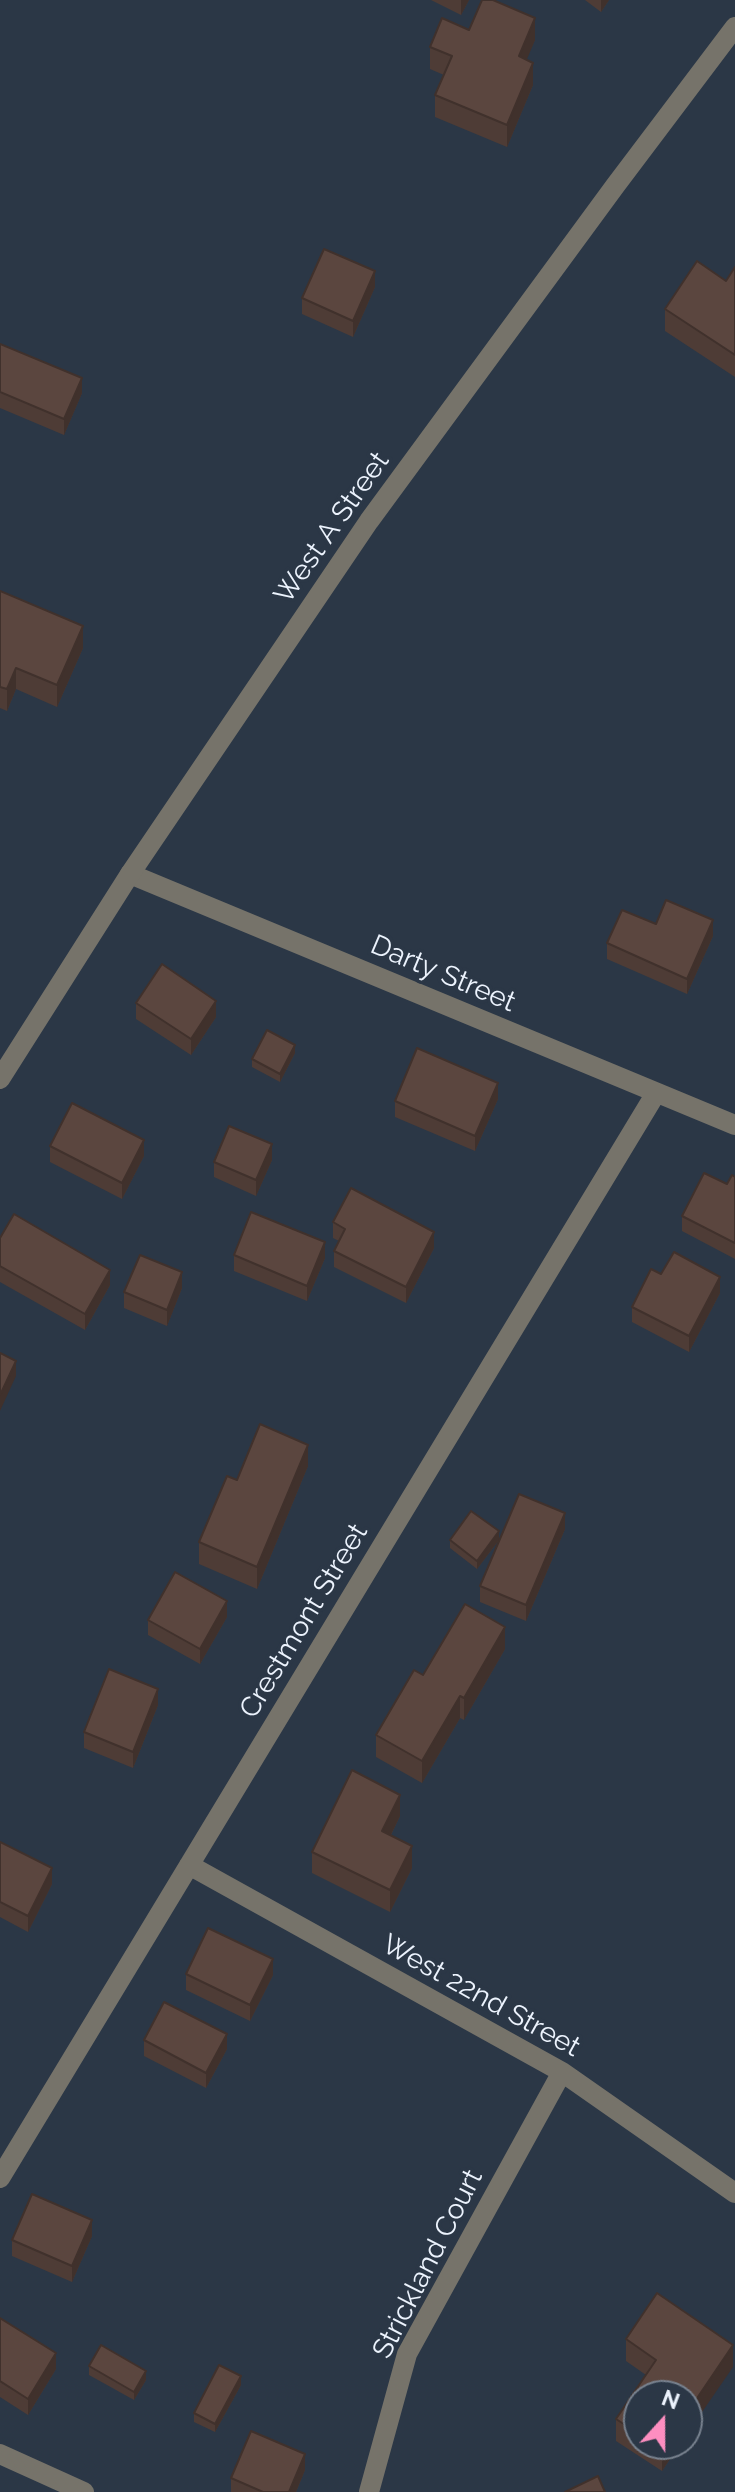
<!DOCTYPE html>
<html>
<head>
<meta charset="utf-8">
<style>
  body { margin:0 }
  #map { position:relative; width:735px; height:2492px; overflow:hidden; background:#2b3746; font-family:Raleway,sans-serif }
  canvas { display:block }
  .north { position:absolute; left:623px; top:2380px; width:80px; height:80px; box-sizing:border-box; background:#2b3746; border:2px solid #78828f; border-radius:50%; rotate:21deg; font-size:22px; font-weight:700; line-height:32px; text-align:center; color:#ecf3fd }
  .north::after { content:''; display:block; margin:auto; width:28px; height:36px; background:#fd8ec0; clip-path:polygon(50% 0,100% 100%,50% 72%,0 100%) }
</style>
</head>
<body>
<div id="map">
<canvas width="735" height="2492"></canvas>
<div class="north">N</div>
</div>
<script>
const context = document.querySelector('canvas').getContext('2d');
context.lineJoin = 'round';
function toPath(rows) {
  const path = new Path2D();
  for (const r of rows) {
    path.moveTo(r[0], r[1]);
    for (let i = 2; i < r.length; i += 2) path.lineTo(r[i], r[i + 1]);
  }
  return path;
}
function stroke(path, color, width, dash) {
  context.strokeStyle = color;
  context.lineWidth = width;
  context.lineCap = dash ? 'butt' : 'round';
  context.setLineDash(dash || []);
  context.stroke(path);
}
function fillPath(path, color) {
  context.fillStyle = color;
  context.fill(path, 'evenodd');
}
function drawText(font, color, halo, rows, align = 'center') {
  context.font = font + ' Raleway,sans-serif';
  context.lineWidth = 7;
  context.setLineDash([]);
  context.textBaseline = 'middle';
  context.strokeStyle = halo;
  context.fillStyle = color;
  for (const [text, x, y, turn = 0] of rows) {
    context.save();
    context.translate(x, y);
    context.rotate((+turn || 0) * Math.PI / 180);
    context.textAlign = isNaN(turn) ? turn : align;
    if (halo) context.strokeText(text, 0, 0);
    context.fillText(text, 0, 0);
    context.restore();
  }
}
stroke(toPath([
  [130,874,735,1125],
  [189,1865,562,2072,735,2193],
  [0,2178,656,1093],
  [0,2454,84,2492],
  [369,2492,407,2354,562,2072]
]), '#76736a', 20);
stroke(toPath([
  [0,1079,130,874,369,521,615,186,735,27]
]), '#76736a', 20);
fillPath(toPath([
  [431,0,469,0,461,15],
  [585,0,609,0,601,12],
  [469,30,535,40,526,60,533,85,507,147,435,117,435,95,444,75,430,69,430,47],
  [735,267,735,377,665,331,665,309,726,281],
  [375,287,353,337,302,314,302,298],
  [0,344,82,393,64,435,0,408],
  [0,591,83,648,57,707,16,689,7,711,0,708],
  [656,924,713,936,687,994,607,959,607,943],
  [136,1003,216,1017,191,1055,136,1019],
  [295,1053,280,1082,252,1067,252,1059],
  [498,1099,475,1151,395,1117,395,1101],
  [50,1146,144,1156,122,1199,50,1162],
  [272,1160,256,1196,214,1177,214,1162],
  [735,1177,735,1259,682,1231,682,1216,727,1184],
  [333,1222,434,1248,406,1303,334,1267,334,1251,339,1241,333,1238],
  [0,1238,110,1285,85,1330,0,1282],
  [234,1255,325,1258,307,1301,234,1271],
  [182,1288,167,1326,124,1308,124,1292],
  [720,1293,689,1352,632,1322,632,1307],
  [308,1466,257,1589,199,1564,199,1542,237,1480],
  [565,1529,526,1621,480,1602,480,1586],
  [450,1540,499,1540,477,1569,450,1548],
  [227,1617,200,1664,148,1635,148,1620],
  [505,1649,464,1720,460,1718,422,1783,376,1757,376,1735,423,1675],
  [158,1705,133,1768,84,1748,84,1732],
  [400,1816,391,1835,412,1868,390,1912,312,1873,312,1852],
  [0,1842,52,1884,28,1932,0,1917],
  [186,1974,273,1975,250,2021,186,1990],
  [144,2040,227,2049,206,2088,144,2056],
  [92,2236,72,2282,12,2256,12,2240],
  [0,2318,56,2369,28,2415,0,2397],
  [626,2339,733,2367,639,2396,639,2444,680,2444,662,2471,616,2441,616,2419,646,2375,626,2361],
  [89,2366,146,2380,134,2400,89,2375],
  [241,2385,215,2432,194,2422,194,2413],
  [305,2470,296,2492,231,2492,231,2478]
]), '#4e3c36');
fillPath(toPath([
  [461,0,469,0,461,15],
  [601,0,609,0,601,12],
  [535,18,535,40,519,78,519,56],
  [533,63,533,85,507,147,507,125],
  [375,271,375,287,353,337,353,321],
  [82,378,82,393,64,435,64,419],
  [83,626,83,648,57,707,57,685],
  [16,668,16,689,7,711,7,689],
  [713,920,713,936,687,994,687,979],
  [216,1001,216,1017,191,1055,191,1039],
  [295,1045,295,1053,280,1082,280,1074],
  [498,1083,498,1099,475,1151,475,1136],
  [144,1140,144,1156,122,1199,122,1183],
  [272,1144,272,1160,256,1196,256,1180],
  [434,1232,434,1248,406,1303,406,1287],
  [325,1242,325,1258,307,1301,307,1286],
  [110,1270,110,1285,85,1330,85,1314],
  [182,1272,182,1288,167,1326,167,1310],
  [720,1277,720,1293,689,1352,689,1336],
  [16,1361,16,1376,0,1411,0,1395],
  [308,1445,308,1466,257,1589,257,1567],
  [565,1513,565,1529,526,1621,526,1605],
  [499,1531,499,1540,477,1569,477,1561],
  [227,1601,227,1617,200,1664,200,1649],
  [505,1627,505,1649,464,1720,464,1698],
  [158,1689,158,1705,133,1768,133,1752],
  [460,1696,460,1718,422,1783,422,1761],
  [400,1795,400,1816,382,1853,382,1831],
  [412,1846,412,1868,390,1912,390,1890],
  [52,1868,52,1884,28,1932,28,1916],
  [273,1959,273,1975,250,2021,250,2005],
  [227,2034,227,2049,206,2088,206,2073],
  [92,2220,92,2236,72,2282,72,2266],
  [733,2345,733,2367,687,2434,687,2413],
  [56,2353,56,2369,28,2415,28,2399],
  [146,2371,146,2380,134,2400,134,2392],
  [241,2376,241,2385,215,2432,215,2424],
  [666,2444,680,2444,662,2471,662,2449],
  [305,2454,305,2470,296,2492,289,2492]
]), '#40312c');
const building = toPath([
  [482,0,493,0,535,18,519,56,533,63,507,125,435,95,452,56,430,47,442,18,469,30,482,0],
  [324,249,375,271,353,321,302,298,324,249],
  [697,261,726,281,735,267,735,355,665,309,697,261],
  [0,344,82,378,64,419,0,392,0,344],
  [0,591,83,626,57,685,16,668,7,689,0,687,0,591],
  [666,900,713,920,687,979,607,943,622,910,656,924,666,900],
  [162,964,216,1001,191,1039,136,1003,162,964],
  [267,1030,295,1045,280,1074,252,1059,267,1030],
  [417,1048,498,1083,475,1136,395,1101,417,1048],
  [72,1103,144,1140,122,1183,50,1146,72,1103],
  [229,1126,272,1144,256,1180,214,1162,229,1126],
  [704,1173,727,1184,732,1175,735,1177,735,1243,682,1216,704,1173],
  [351,1188,434,1232,406,1287,334,1251,345,1229,333,1222,351,1188],
  [251,1212,325,1242,307,1286,234,1255,251,1212],
  [14,1214,110,1270,85,1314,0,1266,0,1238,14,1214],
  [674,1252,720,1277,689,1336,632,1307,651,1269,661,1274,674,1252],
  [140,1255,182,1272,167,1310,124,1292,140,1255],
  [0,1353,16,1361,0,1395,0,1353],
  [260,1424,308,1445,257,1567,199,1542,227,1476,237,1480,260,1424],
  [519,1494,565,1513,526,1605,480,1586,519,1494],
  [471,1511,499,1531,477,1561,450,1540,471,1511],
  [175,1572,227,1601,200,1649,148,1620,175,1572],
  [465,1604,505,1627,464,1698,460,1696,422,1761,376,1735,414,1670,423,1675,465,1604],
  [109,1669,158,1689,133,1752,84,1732,109,1669],
  [352,1770,400,1795,382,1831,412,1846,390,1890,312,1852,352,1770],
  [0,1842,52,1868,28,1916,0,1902,0,1842],
  [208,1928,273,1959,250,2005,186,1974,208,1928],
  [164,2002,227,2034,206,2073,144,2040,164,2002],
  [32,2194,92,2220,72,2266,12,2240,32,2194],
  [657,2293,733,2345,687,2413,687,2396,639,2396,639,2434,616,2419,656,2360,626,2339,657,2293],
  [0,2318,56,2353,28,2399,0,2381,0,2318],
  [101,2345,146,2371,134,2392,89,2366,101,2345],
  [219,2365,241,2376,215,2424,194,2413,219,2365],
  [251,2431,305,2454,289,2492,263,2492,231,2478,251,2431],
  [655,2444,666,2444,662,2449,655,2444],
  [598,2476,605,2492,565,2492,598,2476]
]);
fillPath(building, '#5b463f');
stroke(building, '#40312c', 2);
drawText('28px', '#ecf3fd', '#2b3746', [
  ["West A Street",332,528,-55],
  ["Darty Street",443,974,23],
  ["Crestmont Street",304,1621,-59],
  ["West 22nd Street",481,1996,29],
  ["Strickland Court",428,2264,-63]
]);
</script>
</body>
</html>
